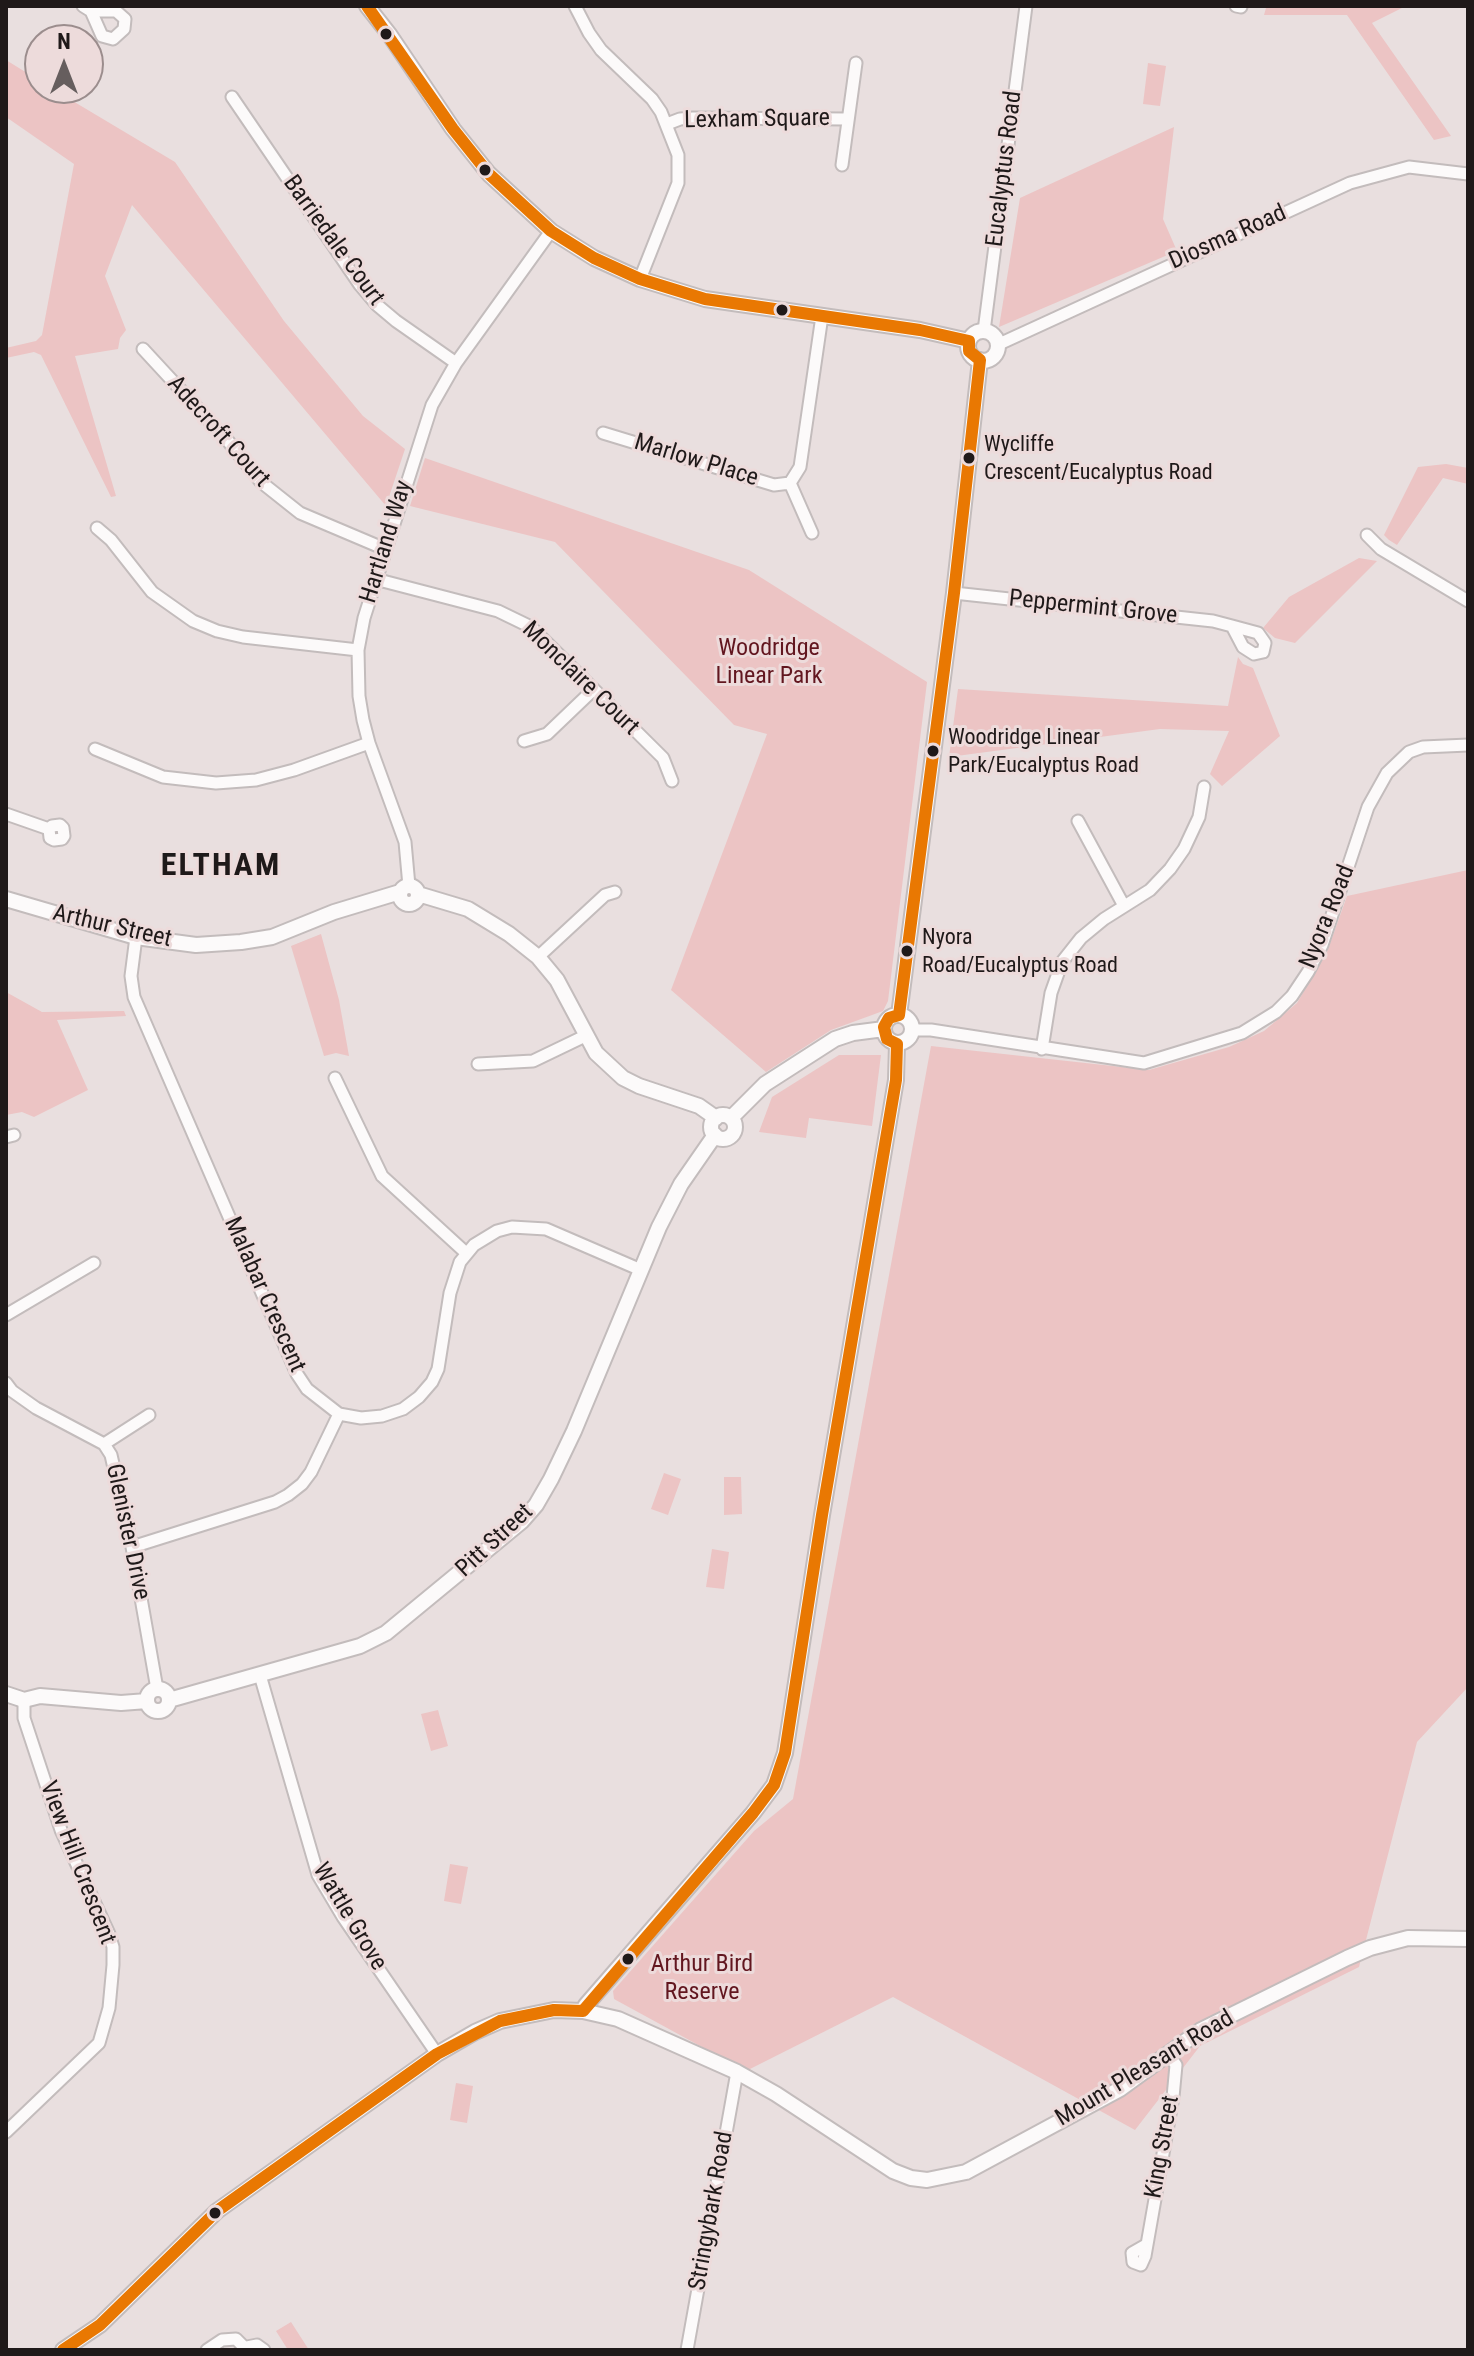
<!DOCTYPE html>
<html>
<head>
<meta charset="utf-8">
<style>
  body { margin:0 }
  #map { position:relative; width:1474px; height:2356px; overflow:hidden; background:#e9dfdf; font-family:"Roboto Condensed",sans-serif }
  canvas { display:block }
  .frame { position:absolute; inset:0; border:8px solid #1f1919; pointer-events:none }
  .north { position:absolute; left:24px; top:24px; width:80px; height:80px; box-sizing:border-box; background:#eddbdb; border:2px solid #9b8d8d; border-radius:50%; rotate:0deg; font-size:22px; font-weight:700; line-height:32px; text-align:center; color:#1f1919 }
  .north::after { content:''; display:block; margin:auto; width:28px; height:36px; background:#665e5e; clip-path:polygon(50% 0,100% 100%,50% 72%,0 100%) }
</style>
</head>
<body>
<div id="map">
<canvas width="1474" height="2356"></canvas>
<div class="frame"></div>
<div class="north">N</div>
</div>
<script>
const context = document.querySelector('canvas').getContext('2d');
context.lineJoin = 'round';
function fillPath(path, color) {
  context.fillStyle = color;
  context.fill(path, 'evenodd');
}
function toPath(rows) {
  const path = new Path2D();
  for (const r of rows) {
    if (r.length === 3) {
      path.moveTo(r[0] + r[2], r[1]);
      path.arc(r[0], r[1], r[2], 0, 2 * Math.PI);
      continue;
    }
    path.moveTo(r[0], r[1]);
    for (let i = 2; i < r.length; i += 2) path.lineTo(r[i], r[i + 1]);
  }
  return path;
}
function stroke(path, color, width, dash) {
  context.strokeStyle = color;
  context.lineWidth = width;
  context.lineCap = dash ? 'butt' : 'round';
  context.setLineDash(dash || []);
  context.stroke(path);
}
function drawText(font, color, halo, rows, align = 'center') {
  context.font = font + ' "Roboto Condensed",sans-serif';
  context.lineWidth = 6;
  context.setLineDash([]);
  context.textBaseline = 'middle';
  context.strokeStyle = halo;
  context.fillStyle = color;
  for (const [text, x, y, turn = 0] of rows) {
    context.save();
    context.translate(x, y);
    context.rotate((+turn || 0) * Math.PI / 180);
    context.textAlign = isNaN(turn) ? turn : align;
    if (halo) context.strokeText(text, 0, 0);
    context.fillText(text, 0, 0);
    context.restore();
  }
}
fillPath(toPath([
  [1274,6,1406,6,1372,23,1451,136,1434,140,1347,15,1264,15,1266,8],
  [6,60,40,81,40,88,51,88,175,162,284,321,363,416,405,449,386,506,132,205,105,276,126,330,120,338,118,349,75,356,116,496,111,497,41,355,34,352,6,358,6,348,36,341,42,335,74,164,6,117],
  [1148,63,1166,66,1160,106,1143,104],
  [1174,127,1163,219,1177,251,999,327,1020,198],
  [425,458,749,570,927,682,888,1001,883,1011,831,1030,766,1072,671,990,767,734,734,725,555,542,410,506],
  [1446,464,1468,468,1468,484,1443,478,1397,545,1389,540,1384,535,1418,467],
  [1359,558,1377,561,1295,643,1275,638,1263,628,1289,597],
  [1238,657,1243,664,1253,668,1280,736,1222,786,1210,774,1229,731,1160,729,949,757,958,689,1228,706],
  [1468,870,1468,1687,1417,1742,1359,1967,1200,2046,1135,2130,893,1997,746,2071,614,1999,613,1991,754,1831,793,1799,931,1046,1149,1070,1229,1047,1264,1031,1297,1003,1327,952,1347,896],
  [321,934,339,1000,349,1056,336,1053,324,1056,291,946],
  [6,992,42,1012,124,1011,126,1016,57,1020,88,1090,34,1117,22,1112,6,1115],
  [839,1055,881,1055,872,1126,809,1118,806,1138,759,1132,772,1097],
  [664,1473,681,1479,668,1515,651,1509],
  [724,1477,741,1477,742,1514,724,1515],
  [712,1549,729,1552,724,1589,706,1587],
  [438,1710,448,1746,431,1751,421,1714],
  [450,1864,468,1867,461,1904,444,1901],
  [456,2083,473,2086,467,2123,450,2120],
  [291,2322,309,2350,288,2350,276,2331]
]), '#ecc4c4');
const minor = toPath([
  [83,6,91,11,116,11,125,19,124,29,113,39,102,36,91,11],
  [575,6,589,33,601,50,652,99,661,112,678,155,678,183,640,279],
  [1236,6,1241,7],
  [232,97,360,285,377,305,396,321,456,363],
  [667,124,680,119,693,118,848,119],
  [842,165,856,63],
  [984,331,1026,6],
  [997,345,1350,183,1409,167,1468,174],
  [143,349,228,441,261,482,300,513,385,549],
  [603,433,774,485,790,483,800,467,822,316],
  [790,483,812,533],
  [97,528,111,540,152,592,193,621,217,631,243,637,358,650],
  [1367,535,1381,549,1468,601],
  [375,579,498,611,531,627,663,758,672,781],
  [954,593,1213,621,1232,626,1258,633,1265,643,1263,652,1254,654,1243,647,1232,626],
  [524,741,547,734,593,690],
  [95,749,163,777,216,783,256,780,294,770,369,743],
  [6,814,49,829,52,826,60,825,63,828,64,836,62,839,54,840,50,838,49,829],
  [1078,821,1124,906],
  [409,886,405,842,369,743,363,720,359,696,358,650,364,618,432,405,456,363,551,231],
  [136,937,131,976,134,997,297,1374,307,1389,339,1414,361,1418,382,1416,403,1409,419,1397,432,1382,438,1369,450,1293,460,1262,474,1245,497,1231,512,1227,546,1229,641,1270],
  [538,957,605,895,615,892],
  [913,1030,931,1030,1144,1063,1242,1033,1276,1012,1292,996,1308,972,1322,945,1368,807,1387,773,1409,752,1423,747,1468,745],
  [1042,1049,1051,993,1062,962,1081,938,1104,919,1150,890,1170,869,1184,849,1199,817,1204,787],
  [478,1064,533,1061,585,1036],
  [335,1078,382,1176,465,1252],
  [6,1137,14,1135],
  [6,1315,94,1263],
  [6,1383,12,1391,36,1408,104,1444,111,1455,132,1547,157,1689],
  [104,1444,149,1415],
  [132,1547,275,1502,288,1495,302,1484,311,1472,339,1414],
  [260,1675,318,1875,343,1917,437,2054],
  [6,2132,99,2043,109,2008,113,1965,113,1947,109,1934,61,1830,24,1718,24,1700],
  [1146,2245,1132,2253,1133,2262,1141,2265,1145,2256,1173,2097,1176,2065,1167,2053],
  [247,2347,257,2345,264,2350],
  [207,2350,222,2340,236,2339,247,2350],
  [687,2350,737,2072]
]);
const tertiary = toPath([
  [367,6,389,34,453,129,489,174,551,231,594,258,640,279,705,299,920,330,969,341],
  [983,346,15],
  [409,895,9],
  [418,894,468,909,509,934,538,957,557,980,596,1053,623,1078,639,1086,699,1106,716,1118],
  [6,899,136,937,196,945,241,942,272,937,334,912,400,892],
  [898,1029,14],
  [899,1015,954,593,980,360],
  [723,1127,12],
  [731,1118,765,1084,835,1039,853,1033,884,1029],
  [158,1700,11],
  [6,1694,24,1700,40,1696,121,1703,147,1701],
  [169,1700,360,1646,386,1633,522,1521,536,1505,551,1479,574,1431,659,1227,681,1184,715,1135],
  [583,2011,586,2005,753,1813,774,1785,785,1753,822,1515,896,1080,897,1044],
  [63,2350,100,2325,217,2211,437,2054,475,2032,500,2021,554,2010,583,2011,618,2019,737,2072,776,2094,893,2171,911,2178,927,2180,966,2172,1120,2089,1201,2030,1347,1958,1370,1948,1408,1938,1468,1939]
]);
stroke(minor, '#c3bcbc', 15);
stroke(tertiary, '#c3bcbc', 18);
stroke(minor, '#fcfafa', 11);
stroke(tertiary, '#fcfafa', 14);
stroke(toPath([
  [63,2350,100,2325,217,2211,437,2054,500,2021,554,2010,583,2011,753,1813,774,1785,785,1753,822,1515,896,1080,897,1044,887,1039,884,1027,889,1018,899,1015,954,593,980,360,969,351,969,341,920,330,705,299,640,279,594,258,551,231,489,174,453,129,367,6]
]), '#e97802', 12);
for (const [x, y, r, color] of [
  [386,34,7,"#1f1919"],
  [485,170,7,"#1f1919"],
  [782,310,7,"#1f1919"],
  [969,458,7,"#1f1919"],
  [933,751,7,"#1f1919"],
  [907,951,7,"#1f1919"],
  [628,1959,7,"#1f1919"],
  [215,2213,7,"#1f1919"]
]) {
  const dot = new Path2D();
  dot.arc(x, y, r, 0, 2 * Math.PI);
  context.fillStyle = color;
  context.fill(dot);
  stroke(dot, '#eddbdb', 3);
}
drawText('22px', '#1f1919', '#eddbdb', [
  ["Wycliffe",984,445],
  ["Crescent/Eucalyptus Road",984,473],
  ["Woodridge Linear",948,738],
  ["Park/Eucalyptus Road",948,766],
  ["Nyora",922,938],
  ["Road/Eucalyptus Road",922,966]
], 'left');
drawText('24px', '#1f1919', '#eddbdb', [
  ["Lexham Square",757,120,-1],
  ["Eucalyptus Road",1005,169,-83],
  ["Diosma Road",1228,238,-24],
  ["Barriedale Court",333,241,54],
  ["Adecroft Court",218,432,48],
  ["Marlow Place",696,461,17],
  ["Hartland Way",387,542,-73],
  ["Peppermint Grove",1093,608,6],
  ["Monclaire Court",580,679,44],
  ["Nyora Road",1328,917,-68],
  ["Arthur Street",112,927,13],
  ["Malabar Crescent",264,1295,66],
  ["Glenister Drive",127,1532,78],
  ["Pitt Street",495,1541,-43],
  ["View Hill Crescent",77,1863,69],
  ["Wattle Grove",349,1917,59],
  ["Mount Pleasant Road",1145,2069,-31],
  ["King Street",1163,2147,-80],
  ["Stringybark Road",712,2211,-80]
]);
drawText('24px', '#62161f', '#eddbdb', [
  ["Woodridge",769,649],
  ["Linear Park",769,677],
  ["Arthur Bird",702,1965],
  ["Reserve",702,1993]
]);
context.letterSpacing = '2px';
drawText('bold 32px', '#1f1919', '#eddbdb', [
  ["ELTHAM",221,867]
]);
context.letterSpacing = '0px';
</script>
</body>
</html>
